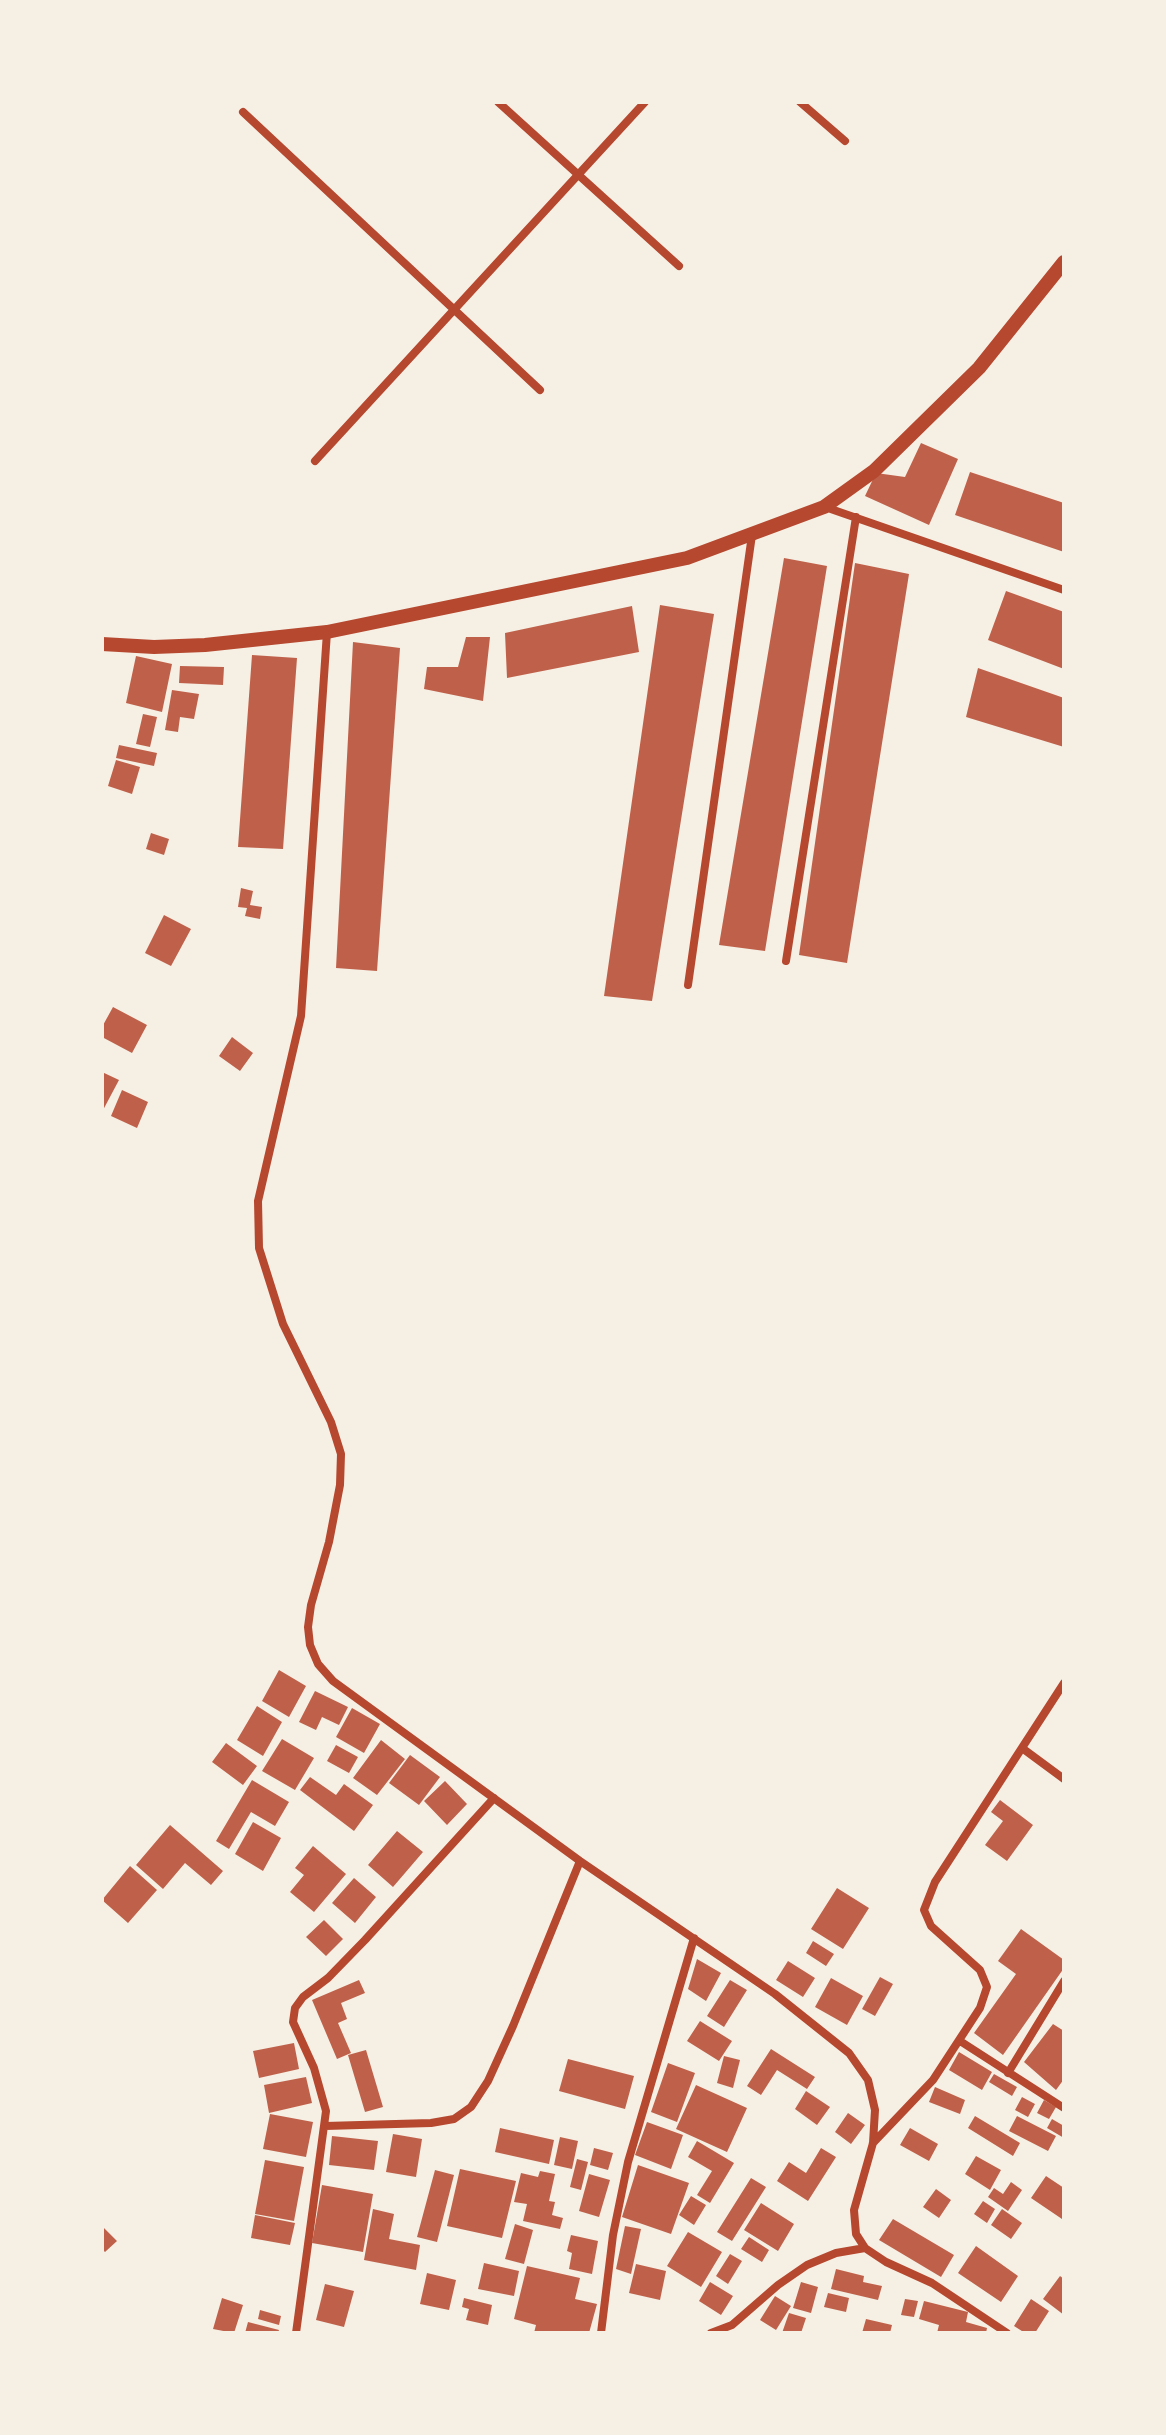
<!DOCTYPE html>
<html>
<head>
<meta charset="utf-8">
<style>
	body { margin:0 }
	#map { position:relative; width:1166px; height:2435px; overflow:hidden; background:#f6efe4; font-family:Inter,sans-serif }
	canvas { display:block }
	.frame { position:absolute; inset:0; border:104px solid #f6efe4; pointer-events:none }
</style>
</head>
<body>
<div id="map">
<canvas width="1166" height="2435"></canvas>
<div class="frame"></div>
</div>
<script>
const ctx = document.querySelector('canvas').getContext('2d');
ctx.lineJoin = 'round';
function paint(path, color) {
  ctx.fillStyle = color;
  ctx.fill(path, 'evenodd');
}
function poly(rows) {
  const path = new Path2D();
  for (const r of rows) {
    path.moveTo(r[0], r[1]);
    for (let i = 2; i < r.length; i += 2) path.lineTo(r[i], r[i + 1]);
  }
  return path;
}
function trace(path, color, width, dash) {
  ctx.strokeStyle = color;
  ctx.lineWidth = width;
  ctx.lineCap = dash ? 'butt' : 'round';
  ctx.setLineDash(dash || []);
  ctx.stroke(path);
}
const building = poly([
	[921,443,958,459,929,525,865,496,876,473,905,477],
	[970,472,1064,503,1064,552,955,515],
	[784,558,827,566,765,951,719,945],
	[855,563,909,574,847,963,799,955],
	[1006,591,1064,612,1064,669,988,640],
	[660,605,714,614,652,1001,604,996],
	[632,606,639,652,507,678,505,633],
	[466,637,490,637,483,701,424,689,427,667,458,667],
	[353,642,400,648,377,971,336,968],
	[252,655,297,658,283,849,238,847],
	[136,656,172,664,162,712,126,703],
	[180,666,224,667,223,685,179,683],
	[978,668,1064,698,1064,747,966,717],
	[172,690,199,694,194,719,180,717,178,732,165,730],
	[143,714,157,717,150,747,136,744],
	[119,745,157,753,154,766,116,758],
	[116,760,140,767,132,794,108,786],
	[151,833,169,839,164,855,146,849],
	[241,888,253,891,250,905,262,907,260,919,245,916,247,908,238,907],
	[164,915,191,929,171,966,145,953],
	[113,1007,147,1025,132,1053,102,1037,102,1027],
	[232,1037,253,1053,240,1071,219,1056],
	[102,1072,119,1080,102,1112],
	[122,1090,148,1102,137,1128,111,1116],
	[279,1670,306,1686,289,1717,262,1701],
	[315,1691,348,1707,339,1725,322,1717,316,1730,299,1722],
	[257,1706,282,1722,263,1756,237,1740],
	[352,1708,380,1724,364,1753,336,1737],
	[282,1739,314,1758,295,1790,262,1771],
	[381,1740,405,1759,377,1795,353,1778],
	[226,1743,257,1766,243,1785,212,1762],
	[336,1745,358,1757,349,1773,327,1761],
	[410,1755,440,1777,419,1805,389,1783],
	[310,1777,336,1795,344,1784,373,1805,354,1831,300,1790],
	[252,1780,289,1802,275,1826,251,1812,229,1849,216,1841],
	[445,1781,467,1804,447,1825,424,1801],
	[1000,1800,1033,1825,1007,1861,985,1845,1003,1821,991,1812],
	[253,1822,281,1838,263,1871,235,1854],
	[170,1825,223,1871,211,1885,185,1863,163,1889,136,1865],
	[397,1831,423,1852,393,1887,368,1865],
	[313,1846,346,1874,314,1912,290,1892,304,1875,295,1868],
	[130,1866,157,1890,128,1923,102,1900],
	[354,1878,376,1897,355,1923,332,1903],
	[837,1888,869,1908,843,1949,811,1929],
	[324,1920,343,1939,326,1956,306,1937],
	[1021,1929,1064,1960,1064,1968,1003,2055,974,2033,1016,1974,998,1961],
	[813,1941,834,1954,826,1966,806,1953],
	[697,1959,721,1973,706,2001,688,1989],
	[788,1961,815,1978,803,1997,776,1980],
	[880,1977,893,1984,875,2016,862,2009],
	[831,1978,863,1996,847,2025,815,2007],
	[359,1980,365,1993,341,2003,347,2019,338,2023,351,2053,337,2059,312,2000],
	[730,1980,747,1990,724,2027,707,2016],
	[700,2021,732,2041,719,2061,687,2041],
	[1053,2024,1064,2031,1064,2079,1056,2090,1024,2062],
	[294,2043,299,2069,259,2078,253,2051],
	[771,2049,815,2077,807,2089,777,2070,761,2095,747,2086],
	[366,2050,383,2107,365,2112,348,2055],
	[959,2052,992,2072,982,2090,949,2070],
	[724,2056,740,2060,733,2088,717,2083],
	[568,2059,634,2076,625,2109,559,2091],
	[668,2063,695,2073,677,2122,651,2112],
	[994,2074,1017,2087,1012,2096,989,2082],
	[306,2077,312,2103,269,2113,264,2085],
	[696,2085,747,2108,727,2152,676,2129],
	[935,2087,965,2100,960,2114,929,2102],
	[806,2091,830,2107,817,2125,795,2109],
	[1022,2097,1035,2104,1028,2117,1015,2110],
	[1044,2100,1056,2107,1049,2119,1037,2113],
	[848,2113,865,2125,851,2144,835,2132],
	[270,2114,313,2122,306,2157,263,2149],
	[975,2116,1020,2143,1013,2156,968,2128],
	[1017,2116,1056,2136,1048,2151,1009,2131],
	[1052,2119,1064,2126,1064,2138,1047,2128],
	[647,2122,683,2135,671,2169,635,2155],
	[500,2128,554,2140,549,2164,495,2152],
	[910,2128,938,2144,929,2161,900,2145],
	[393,2134,422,2139,416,2177,386,2172],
	[332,2136,378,2141,374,2170,329,2165],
	[560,2137,578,2141,572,2169,554,2165],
	[697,2141,734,2163,710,2203,697,2195,712,2171,688,2157],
	[594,2148,613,2153,608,2170,590,2165],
	[821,2148,836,2157,808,2201,777,2181,789,2162,806,2173],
	[976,2156,1001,2170,990,2190,965,2174],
	[577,2159,588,2162,581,2190,570,2187],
	[265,2160,304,2167,294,2221,255,2214],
	[638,2165,689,2183,671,2234,622,2217],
	[460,2169,516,2181,502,2238,447,2226],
	[435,2170,454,2175,437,2242,417,2237],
	[540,2171,555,2174,549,2201,555,2202,552,2215,563,2218,560,2229,523,2221,527,2204,514,2202,521,2173,538,2177],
	[589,2174,610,2180,599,2217,579,2211],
	[1046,2176,1064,2188,1062,2219,1031,2198],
	[751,2178,766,2187,732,2241,717,2232],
	[1011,2182,1022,2190,1008,2211,988,2197,994,2188,1003,2194],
	[322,2185,373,2194,363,2252,312,2243],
	[936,2189,951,2200,939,2218,923,2207],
	[691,2196,706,2205,694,2225,679,2215],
	[983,2201,995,2209,987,2223,974,2214],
	[761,2203,794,2224,778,2251,744,2230],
	[373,2209,394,2214,389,2239,420,2245,416,2270,364,2260],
	[1002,2209,1022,2223,1011,2239,991,2225],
	[255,2215,295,2223,290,2245,251,2238],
	[893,2219,954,2255,941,2277,879,2240],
	[515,2224,533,2230,524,2264,505,2259],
	[102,2226,117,2241,105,2252,102,2249],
	[625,2226,641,2229,631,2274,616,2269],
	[688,2232,722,2252,701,2287,667,2266],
	[571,2235,598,2241,592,2274,569,2269,572,2253,567,2251],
	[749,2237,769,2250,762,2262,741,2249],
	[976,2246,1018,2276,1001,2302,958,2273],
	[730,2254,742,2261,728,2284,716,2276],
	[484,2263,519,2271,514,2296,478,2289],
	[636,2264,666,2271,660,2300,629,2293],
	[527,2266,580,2278,575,2299,597,2304,589,2333,534,2333,536,2325,514,2319],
	[836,2269,864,2276,863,2282,882,2286,878,2300,831,2289],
	[427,2273,456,2280,449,2310,420,2304],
	[1060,2276,1064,2279,1064,2315,1043,2299],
	[710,2282,733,2296,721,2315,699,2301],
	[801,2282,818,2287,811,2313,793,2308],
	[325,2284,354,2291,344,2327,316,2320],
	[828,2293,849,2298,846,2312,824,2307],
	[775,2296,791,2306,776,2330,760,2320],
	[222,2298,243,2305,234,2333,213,2329],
	[464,2298,492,2305,488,2325,466,2320,469,2309,462,2307],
	[905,2299,918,2301,914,2317,901,2315],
	[1031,2299,1049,2311,1035,2333,1025,2333,1014,2326],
	[924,2301,968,2312,966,2322,987,2328,986,2333,937,2333,939,2325,919,2319],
	[260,2310,281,2316,279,2325,258,2319],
	[789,2313,806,2318,801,2333,782,2333],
	[866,2319,892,2325,890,2333,862,2333],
	[248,2322,279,2330,278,2333,245,2333]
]);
const minor = poly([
	[498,102,679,266],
	[800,102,845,141],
	[243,112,540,390],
	[315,461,645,102],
	[825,507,1064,590],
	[327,632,301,1016,258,1201,259,1248,283,1324,331,1422,341,1454,340,1485,329,1542,311,1605,308,1627,310,1645,318,1664,333,1681,580,1861,775,1994,849,2053,868,2080,875,2110,873,2143,854,2210,856,2234,865,2248,886,2262,932,2283,1007,2333],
	[786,961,856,517],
	[688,985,752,535],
	[1022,1748,1064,1779],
	[960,2041,1064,2108],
	[1008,2073,1064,1981],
	[325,2126,431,2123,454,2119,471,2107,488,2081,513,2026,580,1861],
	[873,2143,933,2080,980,2008,987,1987,980,1970,931,1926,924,1910,935,1882,1064,1683],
	[296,2333,326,2111,314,2068,293,2022,295,2008,303,1997,328,1978,365,1940,494,1798],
	[601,2333,613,2235,628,2162,694,1938],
	[711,2333,732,2325,778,2285,807,2265,836,2253,865,2248]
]);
const tertiary = poly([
	[102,644,154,647,205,645,327,632,687,558,824,507,874,471,979,368,1064,262]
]);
paint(building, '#bf614a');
trace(minor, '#b5482f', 8);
trace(tertiary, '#b5482f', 14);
</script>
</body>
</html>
